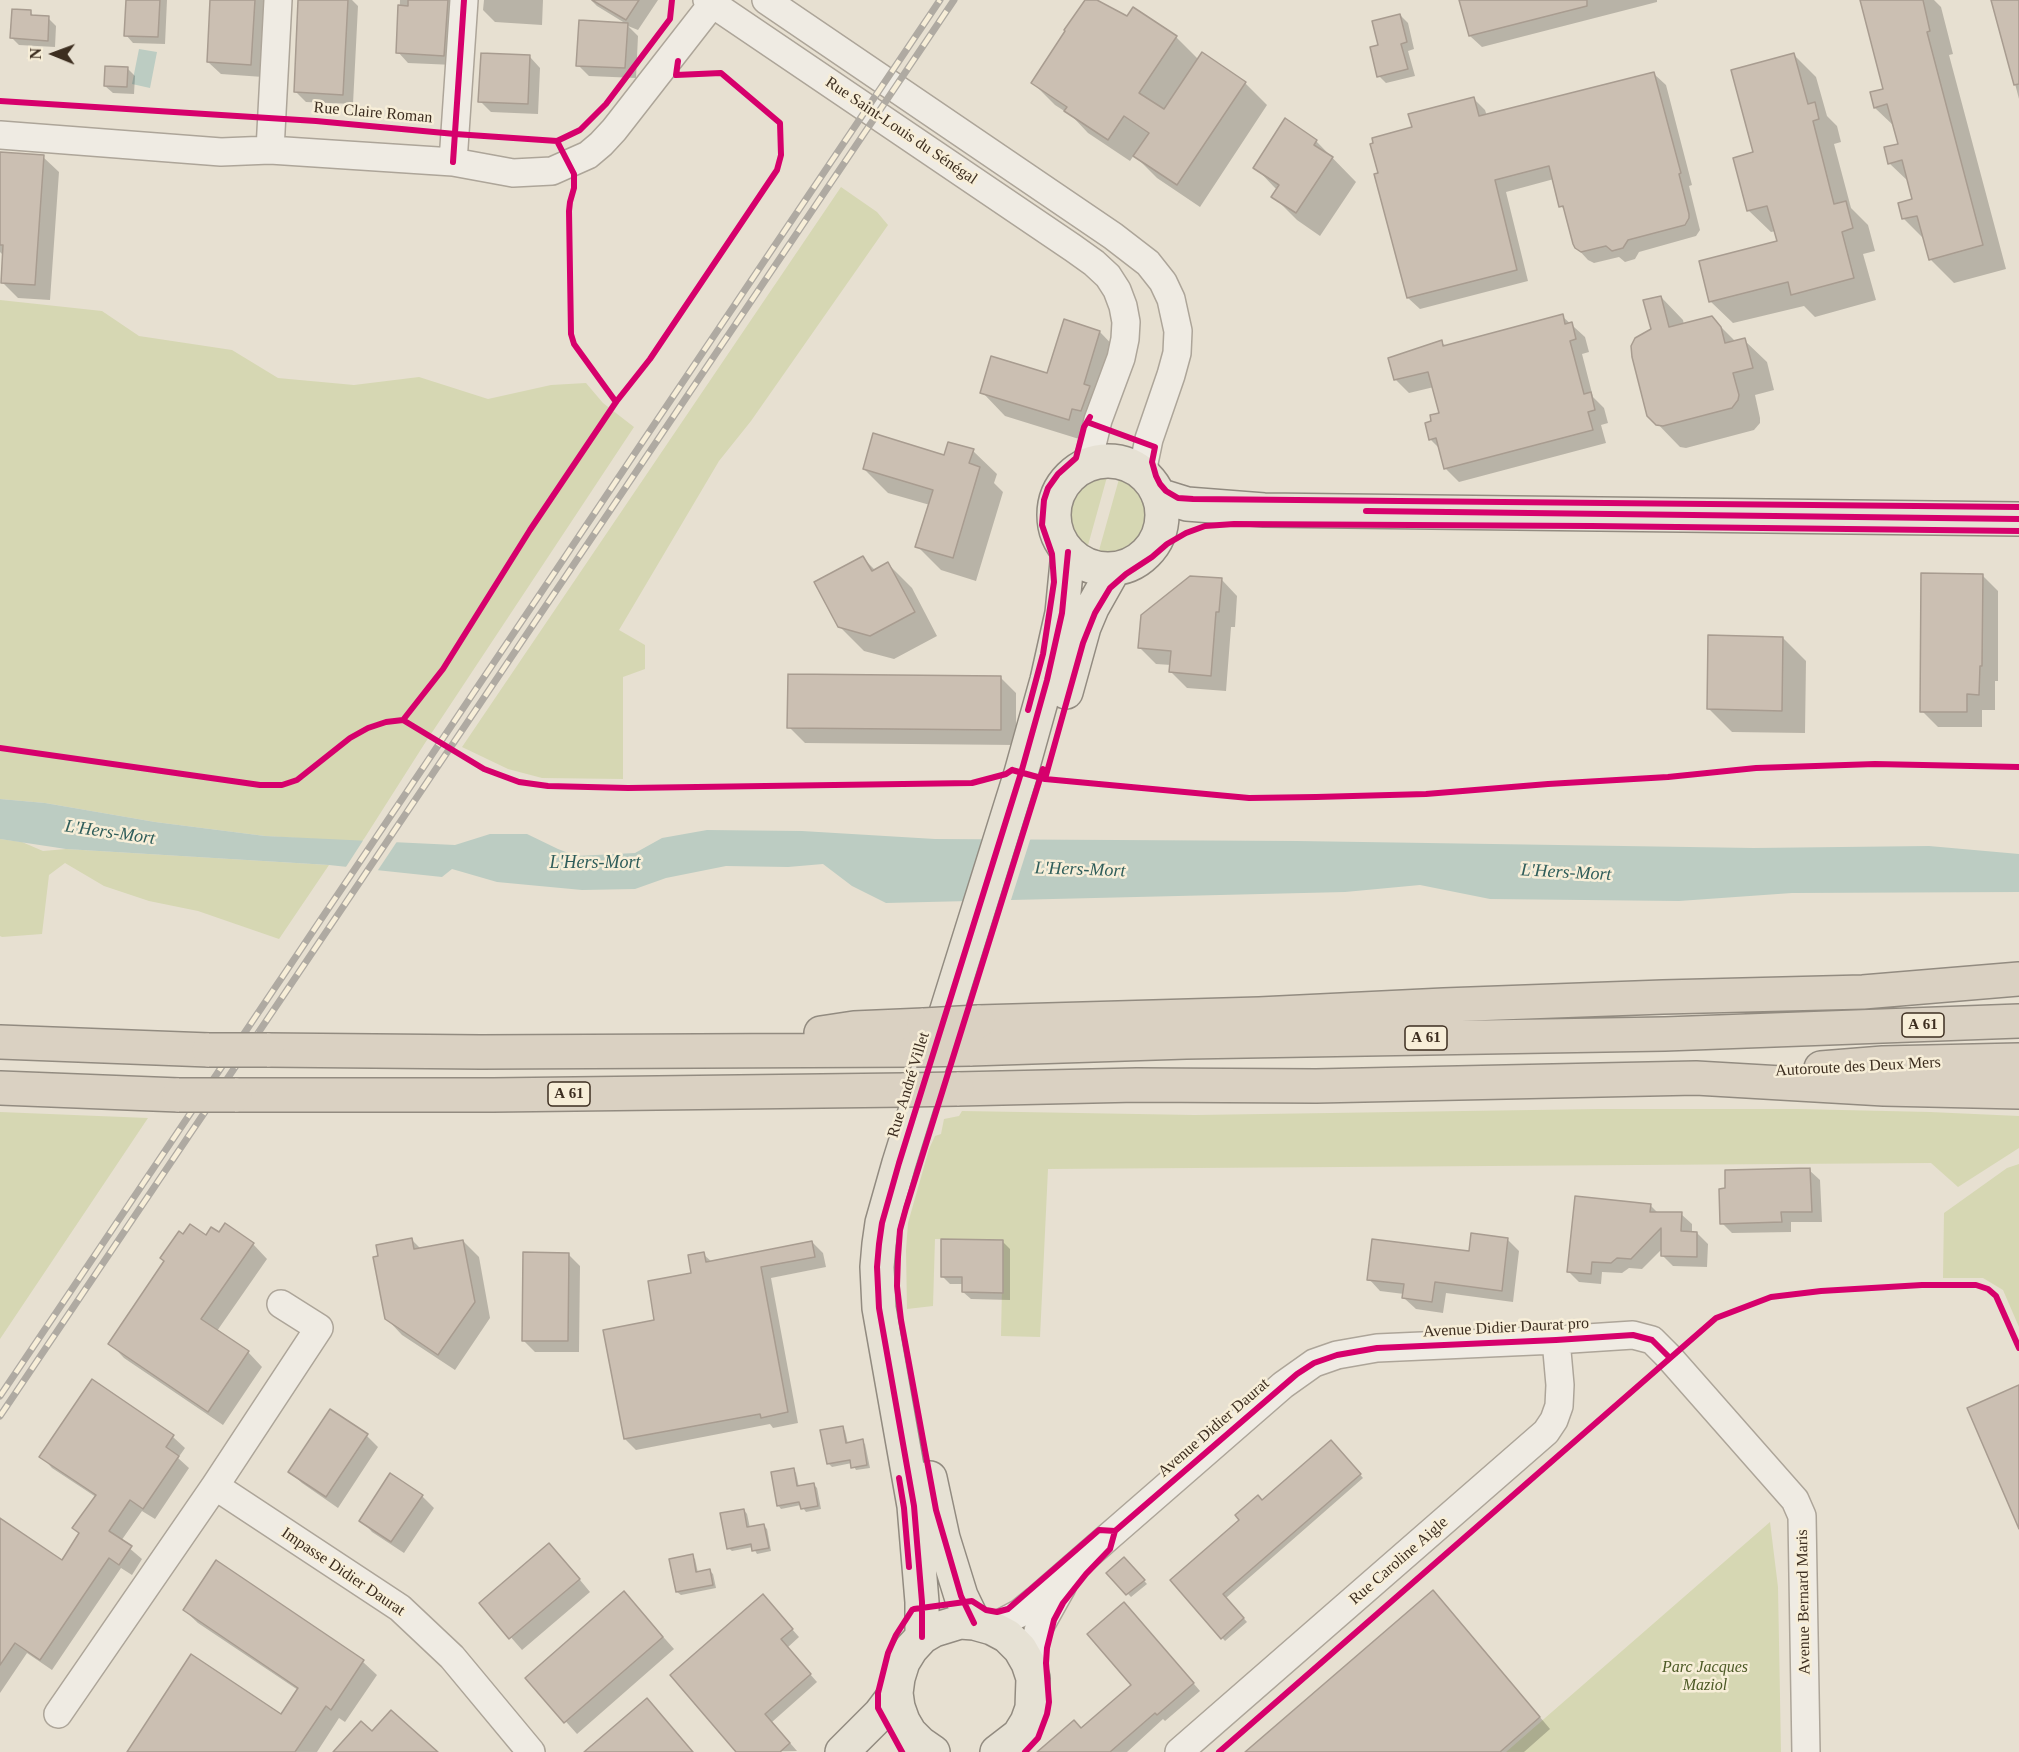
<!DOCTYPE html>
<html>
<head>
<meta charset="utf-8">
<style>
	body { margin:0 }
	#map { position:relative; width:2019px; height:1752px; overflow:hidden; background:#e7e0d1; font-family:"Times New Roman",serif }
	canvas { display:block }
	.north { position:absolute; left:24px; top:24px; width:60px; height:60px; -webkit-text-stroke:4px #f7eed8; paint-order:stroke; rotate:271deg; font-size:16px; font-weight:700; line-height:24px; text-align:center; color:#3d2e20 }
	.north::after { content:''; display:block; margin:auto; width:21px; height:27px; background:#3d2e20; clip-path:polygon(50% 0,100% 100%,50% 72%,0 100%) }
</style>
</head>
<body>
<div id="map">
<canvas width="2019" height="1752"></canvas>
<div class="north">N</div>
</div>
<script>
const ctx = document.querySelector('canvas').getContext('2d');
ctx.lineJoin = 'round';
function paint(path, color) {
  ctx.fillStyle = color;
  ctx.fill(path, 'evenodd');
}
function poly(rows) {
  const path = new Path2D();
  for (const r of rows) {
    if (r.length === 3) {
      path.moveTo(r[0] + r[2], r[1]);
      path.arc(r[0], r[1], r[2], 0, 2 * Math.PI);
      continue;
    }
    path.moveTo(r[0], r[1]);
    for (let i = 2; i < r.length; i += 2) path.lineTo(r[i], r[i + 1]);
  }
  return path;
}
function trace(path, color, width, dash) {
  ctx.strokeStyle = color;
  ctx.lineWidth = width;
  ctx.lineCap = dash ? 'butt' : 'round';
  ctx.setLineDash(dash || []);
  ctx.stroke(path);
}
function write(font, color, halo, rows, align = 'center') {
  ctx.font = font + ' "Times New Roman",serif';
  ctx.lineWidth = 5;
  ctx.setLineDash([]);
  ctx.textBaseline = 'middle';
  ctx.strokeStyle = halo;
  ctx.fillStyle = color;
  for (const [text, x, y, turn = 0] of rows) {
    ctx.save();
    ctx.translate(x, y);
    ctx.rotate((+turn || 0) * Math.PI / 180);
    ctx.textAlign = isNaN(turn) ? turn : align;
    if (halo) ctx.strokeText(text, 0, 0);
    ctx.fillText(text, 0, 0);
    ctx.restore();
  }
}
const green = poly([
	[841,187,877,212,888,225,751,421,719,461,619,630,645,645,645,669,623,677,623,779,542,778,508,769,462,747],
	[0,300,102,311,139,336,232,350,278,378,354,385,419,377,488,399,551,385,586,383,603,403,634,427,425,743,362,842,265,836,155,822,45,803,0,799],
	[1107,477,1087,549,1073,535,1069,526,1069,508,1071,500,1082,486,1090,481],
	[1119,479,1132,487,1143,501,1145,510,1144,528,1140,536,1127,549,1119,553,1101,554,1098,554],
	[0,839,22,842,43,851,66,849,329,865,279,939,198,911,149,901,104,886,65,863,49,875,42,934,2,937,0,936],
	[1599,1109,1798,1109,1930,1112,2019,1116,2019,1148,1958,1187,1931,1163,1048,1169,1040,1337,1001,1336,1003,1240,935,1239,933,1306,907,1309,906,1250,908,1223,929,1149,935,1136,941,1134,944,1119,959,1116,962,1111,1195,1115],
	[0,1112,148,1118,0,1339],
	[2019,1164,2019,1327,2003,1290,1983,1278,1943,1278,1944,1213,2007,1168],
	[1770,1522,1778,1587,1781,1752,1506,1752]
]);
const water = poly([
	[139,49,157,52,150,88,132,84],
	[0,799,45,803,155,822,265,836,455,845,490,834,527,834,558,849,576,856,635,853,662,838,707,830,802,831,935,839,1297,841,1754,848,1929,846,2019,854,2019,892,1792,893,1679,901,1490,899,1420,885,1345,892,886,903,852,886,823,864,788,867,726,866,666,878,635,889,582,890,497,882,452,869,442,877,329,865,66,849,0,839]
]);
const pier = poly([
	[989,837,1031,837,1010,903,968,903],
	[364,839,398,840,376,873,344,870]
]);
const shadow = poly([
	[127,0,167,0,165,44,133,43,126,35],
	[212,0,268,0,263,77,221,74,208,62],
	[300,0,352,0,358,6,353,104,306,102,296,92],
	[400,0,458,0,454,65,408,63,398,52],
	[484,0,543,0,542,25,495,22,483,10],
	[591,0,658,0,638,30,628,26,638,36,636,78,589,76,578,65,580,22,628,25,597,6],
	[1087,0,1094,0,1127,18,1176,37,1199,60,1245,83,1267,105,1200,207,1157,178,1134,155,1130,161,1088,133,1072,116,1055,105,1033,83],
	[1461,0,1657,0,1657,2,1482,47,1470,36],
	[1862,0,1934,0,1941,7,1953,54,1949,55,2006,269,1954,283,1930,259,1925,240,1904,219,1914,201,1910,183,1889,163,1900,145,1895,127,1875,108,1872,93,1885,90],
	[1993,0,2019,0,2019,99],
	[30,12,35,17,48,18,56,26,55,47,19,45,12,38],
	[1400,15,1408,23,1414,49,1408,51,1415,76,1386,83,1379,76,1380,46],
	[1794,55,1816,77,1827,116,1837,126,1841,142,1834,144,1851,208,1868,225,1875,251,1863,254,1876,300,1815,317,1804,306,1733,323,1710,301,1779,242,1776,231,1771,232,1748,210,1755,153],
	[530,57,540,68,538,114,491,112,480,101],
	[127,68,135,76,134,94,113,93,105,86],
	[1654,74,1666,85,1692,185,1689,186,1700,230,1696,236,1639,252,1635,259,1625,262,1619,257,1594,263,1588,260,1576,247,1566,211,1561,206,1554,179,1506,192,1528,281,1420,309,1408,298,1380,174,1414,129,1473,98,1485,110,1487,116],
	[1316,141,1356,182,1320,236,1297,220,1273,196,1277,190,1255,167],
	[0,154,43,157,59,172,50,300,18,298,2,282,4,256,0,252],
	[1661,297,1683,320,1684,325,1712,318,1736,342,1744,340,1767,362,1774,390,1755,395,1760,418,1760,423,1754,430,1686,448,1680,447,1649,415,1653,330],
	[1562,316,1585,337,1589,352,1582,354,1593,397,1604,408,1608,423,1601,425,1606,443,1459,482,1445,468,1441,450,1430,439,1433,422,1441,414,1434,387,1409,393,1395,379,1441,342,1446,346],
	[1100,332,1123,356,1092,443,1005,416,982,392,1048,375],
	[973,451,997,474,994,483,1003,492,976,581,941,570,917,546,930,505,888,493,864,469],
	[863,558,876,571,888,564,912,588,937,636,894,659,864,651,839,626],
	[1982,575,1998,591,1998,681,1995,681,1995,710,1982,710,1982,727,1938,727,1922,711],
	[1222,580,1237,596,1235,627,1231,627,1226,691,1187,688,1171,672,1171,665,1156,664,1140,648],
	[1783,638,1806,661,1805,733,1732,732,1709,709],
	[1001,678,1016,693,1016,745,805,743,789,727],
	[1809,1170,1820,1180,1822,1222,1791,1222,1791,1232,1732,1233,1722,1223],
	[1650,1205,1658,1213,1681,1214,1692,1224,1692,1233,1697,1233,1708,1244,1707,1267,1673,1266,1663,1256,1663,1248,1642,1269,1629,1268,1622,1273,1602,1272,1601,1284,1579,1282,1569,1272],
	[183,1236,206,1237,253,1244,267,1259,217,1331,248,1352,262,1367,223,1425,124,1358,110,1343],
	[411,1239,421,1249,463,1241,479,1257,490,1318,455,1370,402,1335,386,1318],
	[1507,1239,1519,1251,1513,1302,1446,1293,1443,1313,1416,1309,1404,1298,1404,1294,1380,1291,1369,1279,1470,1253],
	[1002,1241,1010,1249,1010,1300,971,1299,963,1292,963,1284,950,1284,942,1276],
	[812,1242,823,1253,826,1267,771,1278,798,1423,773,1428,770,1424,636,1450,625,1439,656,1321,692,1275,703,1254,712,1262],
	[568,1254,580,1266,579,1352,535,1352,523,1340],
	[92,1381,173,1437,185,1448,178,1458,189,1468,155,1519,142,1511,121,1541,142,1559,132,1575,121,1568,52,1670,27,1653,0,1693,0,1527,62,1562,80,1534,96,1497,52,1468,41,1456],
	[842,1427,845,1431,848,1444,862,1441,865,1444,870,1468,856,1470,852,1463,832,1467,828,1463],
	[367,1436,378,1447,338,1508,302,1483,290,1472],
	[1331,1442,1363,1478,1226,1598,1247,1622,1225,1641,1172,1581],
	[793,1469,796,1473,799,1487,813,1484,817,1488,821,1509,806,1512,801,1505,781,1509,778,1505],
	[422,1496,434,1508,404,1553,372,1532,361,1520],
	[744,1510,747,1514,750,1528,764,1526,767,1529,771,1551,757,1554,753,1547,732,1551,728,1548],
	[692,1556,695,1559,698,1573,710,1571,713,1574,716,1588,681,1595,677,1592],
	[561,1557,590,1592,522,1650,481,1603],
	[1124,1559,1147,1584,1131,1597,1108,1573],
	[217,1562,363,1662,377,1675,345,1722,339,1718,317,1752,128,1752,281,1716,298,1690,198,1623,184,1610],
	[1444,1603,1550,1729,1524,1752,1248,1752],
	[770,1604,799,1637,787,1648,817,1682,772,1722,797,1751,738,1752],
	[635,1605,674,1649,577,1734,527,1678],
	[1132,1611,1200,1691,1165,1721,1163,1719,1127,1752,1039,1752,1081,1730,1133,1685]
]);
const building = poly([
	[126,0,160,0,158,37,124,36,126,0],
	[210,0,255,0,251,65,207,62,210,0],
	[298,0,348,0,343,95,294,92,298,0],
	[408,0,448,0,444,56,396,53,398,5,408,6,408,0],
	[592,0,639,0,626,20,592,0],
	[1085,0,1097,0,1127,16,1133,7,1177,36,1139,93,1164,109,1202,52,1246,82,1177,185,1133,156,1149,133,1124,116,1108,140,1064,111,1067,107,1031,83,1065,31,1064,30,1085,0],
	[1459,0,1587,0,1587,6,1469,36,1459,0],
	[1860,0,1923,0,1930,31,1927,32,1983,245,1929,260,1917,216,1902,219,1898,203,1912,199,1902,160,1888,164,1884,147,1898,144,1887,104,1874,108,1870,92,1883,89,1860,0],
	[1991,0,2019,0,2019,84,2014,85,1991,0],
	[12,9,31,10,31,15,49,16,48,41,10,38,12,9],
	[1400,14,1407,42,1401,44,1408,69,1377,77,1370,47,1378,45,1372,21,1400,14],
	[579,20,628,23,625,68,576,66,579,20],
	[481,53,530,55,528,104,478,102,481,53],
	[1794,53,1808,104,1815,102,1819,119,1813,121,1834,204,1846,201,1853,228,1842,232,1854,278,1791,295,1788,282,1709,302,1699,261,1777,241,1767,206,1747,211,1733,158,1753,152,1731,70,1794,53],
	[105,66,128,67,127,87,104,86,105,66],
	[1654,72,1681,173,1679,174,1689,214,1689,218,1685,225,1628,240,1623,248,1612,251,1606,246,1581,252,1575,248,1573,244,1563,206,1559,207,1549,166,1495,180,1517,270,1407,298,1374,174,1378,173,1370,144,1373,143,1372,138,1412,127,1408,114,1474,97,1479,116,1654,72],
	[1285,118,1317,140,1314,145,1333,157,1296,213,1271,197,1279,185,1253,168,1285,118],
	[0,152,44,155,35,285,1,283,3,245,0,245,0,152],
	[1661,296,1669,327,1712,316,1721,327,1725,343,1745,338,1753,368,1733,373,1739,395,1738,400,1732,408,1663,426,1656,425,1647,416,1632,357,1631,346,1635,338,1651,329,1643,300,1661,296],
	[1563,314,1565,324,1572,322,1576,339,1570,341,1584,394,1591,392,1595,410,1588,412,1593,430,1444,469,1436,438,1429,440,1425,423,1431,421,1430,415,1439,413,1428,372,1394,380,1388,358,1442,340,1443,346,1563,314],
	[1064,319,1100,331,1084,384,1090,386,1081,411,1072,409,1069,420,980,393,991,356,1047,373,1064,319],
	[873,433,944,455,948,442,974,449,969,463,980,467,953,558,915,547,933,490,863,469,873,433],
	[863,556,872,571,888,562,915,612,870,636,838,627,814,582,863,556],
	[1921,573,1983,574,1982,666,1980,666,1979,695,1967,694,1967,712,1920,712,1921,573],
	[1190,576,1222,578,1219,612,1216,612,1211,676,1169,672,1171,651,1138,648,1141,615,1190,576],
	[1708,635,1783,637,1782,711,1707,709,1708,635],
	[788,674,1001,676,1001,730,787,728,788,674],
	[1810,1168,1812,1212,1781,1212,1782,1222,1720,1224,1719,1189,1725,1188,1725,1170,1810,1168],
	[1575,1196,1651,1204,1650,1212,1682,1212,1681,1231,1697,1232,1697,1257,1661,1256,1661,1228,1631,1259,1617,1258,1611,1263,1592,1262,1591,1274,1567,1272,1575,1196],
	[225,1223,254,1243,201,1319,249,1351,208,1412,108,1344,164,1261,160,1258,179,1231,183,1234,190,1224,206,1235,211,1227,219,1232,225,1223],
	[1471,1233,1508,1238,1502,1291,1435,1282,1432,1302,1402,1298,1404,1284,1367,1280,1372,1239,1469,1251,1471,1233],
	[412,1238,414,1249,463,1240,475,1302,438,1355,385,1319,373,1257,378,1256,376,1245,412,1238],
	[941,1239,1003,1240,1003,1293,962,1292,962,1277,941,1277,941,1239],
	[812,1241,815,1257,761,1267,788,1412,761,1418,760,1414,624,1439,603,1330,654,1320,648,1281,691,1273,688,1255,704,1252,706,1262,812,1241],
	[523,1252,569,1253,568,1341,522,1341,523,1252],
	[92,1379,174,1435,166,1447,179,1456,143,1509,130,1500,109,1531,132,1546,119,1565,109,1558,40,1660,15,1643,0,1665,0,1518,62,1560,79,1533,72,1528,96,1495,39,1457,92,1379],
	[2019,1385,2019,1529,1967,1408,2019,1385],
	[330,1409,368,1434,326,1497,288,1472,330,1409],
	[843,1426,846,1443,863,1439,867,1465,851,1468,850,1460,827,1464,820,1430,843,1426],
	[1331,1440,1361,1474,1223,1594,1244,1618,1221,1639,1170,1580,1239,1520,1235,1515,1258,1495,1262,1500,1331,1440],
	[794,1468,797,1486,814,1483,818,1506,801,1509,799,1502,777,1506,771,1472,794,1468],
	[390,1473,423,1495,391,1542,359,1521,390,1473],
	[744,1509,747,1527,764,1524,769,1548,752,1551,751,1544,727,1549,720,1513,744,1509],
	[549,1543,580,1579,509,1639,479,1603,549,1543],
	[693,1554,696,1572,710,1569,713,1585,676,1592,669,1559,693,1554],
	[1124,1557,1145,1580,1126,1595,1106,1573,1124,1557],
	[216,1560,364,1660,331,1710,326,1706,295,1752,127,1752,191,1654,281,1714,298,1688,183,1610,216,1560],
	[1433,1590,1540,1717,1500,1752,1245,1752,1433,1590],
	[624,1591,663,1637,564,1723,525,1678,624,1591],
	[763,1594,793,1629,781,1639,811,1674,765,1714,790,1743,780,1752,736,1752,670,1675,763,1594],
	[1124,1602,1194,1683,1157,1715,1155,1713,1110,1752,1037,1752,1074,1720,1081,1728,1131,1685,1087,1634,1124,1602],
	[647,1698,693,1752,584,1752,647,1698],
	[391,1710,438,1752,333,1752,361,1721,372,1731,391,1710]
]);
const minor = poly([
	[707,0,1073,248,1094,263,1108,276,1117,290,1123,306,1126,322,1125,339,1121,358,1098,420,1090,453,1084,466],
	[766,0,1113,236,1148,263,1163,282,1171,299,1178,331,1177,353,1171,375,1149,439,1144,463,1145,476],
	[0,135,221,152,270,150,453,162,513,173,552,171,588,155,601,144,614,130,713,3],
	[270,150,278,0],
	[453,162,464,0],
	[281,1304,319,1328,215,1486,400,1608,452,1657,531,1752],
	[992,1628,1020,1613,1036,1600,1283,1385,1314,1363,1337,1355,1377,1348,1556,1340,1633,1335,1652,1340,1669,1357,1795,1500,1802,1516,1806,1752],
	[1028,1663,1039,1628,1062,1587],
	[58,1714,215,1486],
	[1179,1752,1546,1432,1554,1420,1559,1406,1560,1385,1556,1340]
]);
const major = poly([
	[1108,515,54],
	[1158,495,1187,504,1264,510,2019,519],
	[1066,692,1084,627,1092,608,1114,569],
	[930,1478,943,1538,961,1596,974,1623],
	[922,1637,922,1602,914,1506,879,1308,877,1267,879,1244,882,1223,899,1163,1021,773,1047,680,1062,613,1068,552],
	[842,1752,880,1714,896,1693],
	[933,1752,920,1743,910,1733,903,1721,898,1707,896,1693,898,1678,903,1662,911,1649,922,1637,934,1630,960,1622,974,1623,992,1628,1007,1636,1020,1649,1028,1663,1033,1678,1032,1708,1027,1722,1019,1735,997,1752]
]);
const highway = poly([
	[978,1022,1259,1014,1444,1005,1663,997,1863,992,2019,979],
	[821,1033,854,1028,924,1025],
	[0,1042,209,1050],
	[970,1049,1186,1042,1665,1034,2019,1021],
	[267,1050,481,1052,916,1050],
	[1821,1068,1883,1063,2019,1060],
	[0,1088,179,1095],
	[957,1089,1137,1085,1316,1086,1696,1078,1884,1089,2019,1092],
	[235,1095,493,1095,904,1090]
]);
const rail = poly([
	[0,1396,940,0],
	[0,1416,954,0]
]);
const highwayBridge = poly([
	[924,1025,978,1022],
	[209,1050,267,1050],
	[916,1050,970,1049],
	[904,1090,957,1089],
	[179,1095,235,1095]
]);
const cycleway = poly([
	[0,101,316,121,455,134,557,141,580,130,606,104,670,19,672,0],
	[557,141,574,174,574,188,570,202,569,211,571,334,574,344,616,402],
	[453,162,464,0],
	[1087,422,1155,447,1152,462,1156,476,1160,484,1166,491,1178,498,1193,499,2019,507],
	[1366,511,2019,519],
	[1028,710,1043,654,1054,582,1052,554,1042,525,1044,500,1048,488,1058,474,1076,458,1084,427,1090,417],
	[403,720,443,669,530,530,616,402,650,359,777,170,781,155,780,123,721,73,676,75,678,61],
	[0,748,260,785,282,785,297,780,350,738,368,728,386,722,403,720,484,769,519,782,548,786,628,788,972,783,1006,774,1012,770],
	[1012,770,1045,779,1083,643,1095,613,1110,588,1126,574,1152,557,1167,544,1186,533,1205,526,1234,524,1591,526,2019,531],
	[1045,779,1249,798,1316,797,1426,794,1548,784,1668,777,1756,768,1875,764,2019,767],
	[899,1478,904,1508,909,1567],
	[914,1609,972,1601,986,1610,997,1612,1008,1609,1099,1530,1115,1531],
	[974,1623,961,1596,936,1510,901,1320,897,1286,898,1257,900,1230,906,1208,1043,769],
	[922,1637,922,1602,914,1506,879,1308,877,1267,879,1244,882,1223,899,1163,1021,773,1047,680,1062,613,1068,552],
	[902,1752,878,1708,878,1693,888,1653,896,1635,912,1610],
	[1025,1752,1038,1738,1047,1714,1049,1702,1046,1663,1047,1648,1054,1620,1063,1603,1086,1574,1110,1549,1115,1531,1297,1374,1314,1363,1337,1355,1377,1348,1556,1340,1633,1335,1652,1340,1669,1357],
	[1219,1752,1716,1318,1771,1297,1821,1291,1922,1285,1976,1285,1988,1289,1996,1296,2019,1348]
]);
const shields = [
	[1923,1025,42],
	[1426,1038,42],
	[569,1094,42]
];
const shieldNames = [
	["A 61",1923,1025],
	["A 61",1426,1038],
	["A 61",569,1094]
];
const streetNames = [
	["Rue Claire Roman",373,113,5],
	["Rue Saint-Louis du Sénégal",901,131,34],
	["Autoroute des Deux Mers",1858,1067,-3],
	["Rue André Villet",909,1085,-73],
	["Avenue Didier Daurat pro",1506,1328,-3],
	["Avenue Didier Daurat",1214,1428,-41],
	["Rue Caroline Aigle",1399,1561,-41],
	["Impasse Didier Daurat",343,1572,34],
	["Avenue Bernard Maris",1804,1602,-91]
];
const parkNames = [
	["Parc Jacques",1705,1668],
	["Maziol",1705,1686]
];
const waterNames = [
	["L'Hers-Mort",110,833,8],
	["L'Hers-Mort",595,863],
	["L'Hers-Mort",1080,870,2],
	["L'Hers-Mort",1566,873,3]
];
paint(green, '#d6d7b3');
paint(water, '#bcccc2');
paint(pier, '#e7e0d1');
paint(shadow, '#0003');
paint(building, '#cbbfb2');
trace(building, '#a89c90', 1.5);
trace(minor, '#ada599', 30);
trace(major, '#928b80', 36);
trace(highway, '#928b80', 36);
trace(minor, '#efebe3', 27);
trace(major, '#e6e1d4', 33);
trace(highway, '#dad1c2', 33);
trace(rail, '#afaaa2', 7);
trace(rail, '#f7eed8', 4.5, [14]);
trace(highwayBridge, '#928b80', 36, []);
trace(highwayBridge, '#dad1c2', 33);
trace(cycleway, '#d6006c', 6);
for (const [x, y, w] of shields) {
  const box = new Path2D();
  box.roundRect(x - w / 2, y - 12, w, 24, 4.5);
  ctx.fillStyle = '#f7eed8';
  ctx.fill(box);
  trace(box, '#3d2e20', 1.5);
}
write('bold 15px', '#3d2e20', null, shieldNames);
write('16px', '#3d2e20', '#f7eed8', streetNames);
write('italic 16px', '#4d5a26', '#f7eed8', parkNames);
write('italic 18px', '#2f5d5a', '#f7eed8', waterNames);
</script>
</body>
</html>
